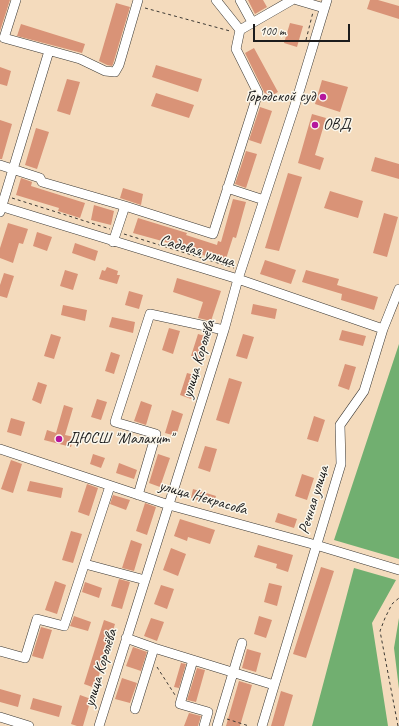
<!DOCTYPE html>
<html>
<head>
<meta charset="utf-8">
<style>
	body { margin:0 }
	#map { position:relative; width:399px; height:726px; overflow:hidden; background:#f4dbbd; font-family:Caveat,sans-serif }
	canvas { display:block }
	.scale { position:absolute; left:253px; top:24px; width:97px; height:18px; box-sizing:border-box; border:2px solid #1c1c1c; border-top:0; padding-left:5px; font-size:12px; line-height:14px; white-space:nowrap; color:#1c1c1c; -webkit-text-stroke:3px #fbf7ec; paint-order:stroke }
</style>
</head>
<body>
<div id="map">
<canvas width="399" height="726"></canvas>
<div class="scale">100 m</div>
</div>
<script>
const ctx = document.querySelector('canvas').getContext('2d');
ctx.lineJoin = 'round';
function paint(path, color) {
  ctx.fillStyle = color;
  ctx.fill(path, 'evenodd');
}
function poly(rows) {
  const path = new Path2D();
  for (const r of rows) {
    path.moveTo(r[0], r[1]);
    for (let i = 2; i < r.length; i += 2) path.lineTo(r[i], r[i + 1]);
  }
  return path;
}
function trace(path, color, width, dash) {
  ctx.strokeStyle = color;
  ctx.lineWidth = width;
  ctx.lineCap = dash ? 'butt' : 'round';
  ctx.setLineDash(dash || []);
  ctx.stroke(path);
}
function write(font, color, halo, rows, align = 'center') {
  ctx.font = font + ' Caveat,sans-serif';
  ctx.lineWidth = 3;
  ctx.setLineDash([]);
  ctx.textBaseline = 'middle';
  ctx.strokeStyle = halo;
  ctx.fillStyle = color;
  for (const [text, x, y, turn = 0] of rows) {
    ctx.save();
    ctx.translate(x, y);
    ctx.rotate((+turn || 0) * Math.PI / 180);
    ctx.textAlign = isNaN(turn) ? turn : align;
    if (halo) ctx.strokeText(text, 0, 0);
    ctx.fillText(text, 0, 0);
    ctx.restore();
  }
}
const forest = poly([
	[399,344,399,559,334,540],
	[354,568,396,580,372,623,388,726,312,726],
	[399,618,399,689,394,648]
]);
const building = poly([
	[0,0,10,0,0,31],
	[248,0,263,0,267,7,255,14],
	[370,0,378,0,399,6,399,19,367,9],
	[116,3,130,7,113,64,112,66,107,65,99,61],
	[290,23,303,26,297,47,284,43],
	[21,24,85,44,82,53,17,36],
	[254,48,278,92,267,98,245,53],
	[156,65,202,79,198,92,152,77],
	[0,67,11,71,7,86,0,84],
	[67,79,80,82,70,115,57,111],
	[322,80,348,87,340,112,315,104],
	[156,93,194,105,189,118,151,106],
	[260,107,272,111,261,144,249,140],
	[312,114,326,118,315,155,324,158,320,170,298,163],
	[0,120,12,124,2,159,0,159],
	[36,128,49,132,37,169,25,165],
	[246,151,257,154,246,188,235,184],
	[375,157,399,164,399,179,371,171],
	[288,173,302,177,279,251,265,248],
	[21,178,32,182,31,186,85,203,80,218,58,211,59,208,16,195],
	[123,188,143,194,141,205,120,198],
	[330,191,363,201,358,218,324,208],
	[233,199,246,202,236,238,233,237,225,262,190,251,191,249,133,233,138,218,187,233,186,235,217,245,218,241,221,242],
	[94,205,114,211,111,225,91,220],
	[384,213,398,217,387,257,373,253],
	[8,223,28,229,23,244,19,243,13,263,0,258,0,248],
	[37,232,52,237,47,251,33,246],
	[75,243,98,251,95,261,72,253],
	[265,260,296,270,291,284,260,274],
	[107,267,118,271,117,275,120,275,117,284,99,279,102,270,105,271],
	[65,270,78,274,73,290,60,286],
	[306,270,339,279,337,285,378,297,374,310,341,300,342,294,302,282],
	[4,273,14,276,7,298,0,296,0,285],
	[177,278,221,291,211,321,198,318,203,302,173,292],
	[129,291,143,295,139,309,125,305],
	[253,304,277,309,275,319,251,314],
	[63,305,87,310,85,321,61,315],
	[112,317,135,322,133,333,109,327],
	[169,328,180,331,173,354,162,350],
	[342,330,366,336,363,346,339,340],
	[51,334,61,337,54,359,44,356],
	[198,334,209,337,202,360,191,356],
	[243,334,254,337,247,359,236,356],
	[111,352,120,355,114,374,105,371],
	[345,364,356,367,349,390,338,386],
	[187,373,198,376,191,399,180,395],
	[229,378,242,382,229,424,216,420],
	[38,382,47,385,41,404,32,400],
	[97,399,107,402,101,420,91,417],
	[141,401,152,405,146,425,134,421],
	[64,405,73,408,65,435,74,437,71,447,44,440,47,430,56,433],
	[172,410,183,414,176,436,165,433],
	[314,416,325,420,318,442,307,439],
	[11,418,25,422,21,436,7,432],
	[205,446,217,449,210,472,198,468],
	[93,454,105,458,101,468,90,464],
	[158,454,170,458,160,487,149,483],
	[11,460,22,464,13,493,1,489],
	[119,463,137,470,134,479,116,473],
	[302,474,314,478,307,500,295,496],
	[30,481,63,488,61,498,27,491],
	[87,484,98,488,89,516,78,512],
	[193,489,216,496,213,505,191,498],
	[113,495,130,500,126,510,110,504],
	[145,503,156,507,147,535,136,531],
	[278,513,297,519,294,528,275,522],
	[180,519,215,530,210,544,188,537,187,541,174,536],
	[71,531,82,534,73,563,62,560],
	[131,540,142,544,134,571,122,568],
	[258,545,293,555,288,572,276,568,277,564,254,557],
	[171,548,186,554,178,576,163,570],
	[321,567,334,571,306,658,293,654],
	[119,579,130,582,122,609,111,606],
	[55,581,66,585,57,614,45,610],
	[85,582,102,588,99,598,82,592],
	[269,583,282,586,277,606,264,602],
	[161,585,174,589,167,609,154,604],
	[74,616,91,622,88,631,70,626],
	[259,616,272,620,266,638,254,634],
	[151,618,164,622,157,641,144,636],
	[104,620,115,624,95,688,84,684],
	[41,627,52,630,43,659,32,656],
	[133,647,147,652,141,671,126,666],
	[247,649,261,653,256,672,242,668],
	[181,663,186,664,179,688,174,687],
	[197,668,205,670,196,702,187,700],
	[122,678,137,683,130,703,115,699],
	[239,681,252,685,240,726,226,726],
	[0,689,21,695,18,707,0,702],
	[281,691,293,695,284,726,271,726],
	[80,695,91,699,83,726,77,726,71,724],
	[33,698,62,706,59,717,30,709],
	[189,713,201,716,198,726,184,726]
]);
const path = poly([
	[145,8,230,31],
	[306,40,313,12],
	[12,198,110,229],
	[124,234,234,268],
	[157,667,175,695],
	[227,719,249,726],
	[398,726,380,631,385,618,392,604,399,598]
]);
const minor = poly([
	[16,0,4,38,80,59,105,71,115,72,119,65,138,0],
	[216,0,240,30,292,0],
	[240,0,252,22],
	[297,0,324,8],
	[0,165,40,178,42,182,125,206,213,234,258,93,236,49,240,30],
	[227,188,264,200],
	[0,206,238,279,383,329],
	[0,212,49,51],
	[113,242,125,206],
	[0,449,169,505,316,545,399,570],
	[138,495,156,434,115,422,150,314,224,330],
	[85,564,145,580],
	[126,638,154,648,274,685],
	[0,651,25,658,37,619,64,626,110,486],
	[193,660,180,704,208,712,204,726],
	[135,709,154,648],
	[0,717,29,726],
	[99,726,224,330,238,279,295,105,327,0],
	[217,726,242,643],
	[262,726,341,464,340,425,364,391,383,329,399,289]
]);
const markers = [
	[323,97,4,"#b5179e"],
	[315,125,4,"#b5179e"],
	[59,439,4,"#b5179e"]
];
const poiNames = [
	["Городской суд",315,97,"right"],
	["ОВД",323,125],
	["ДЮСШ \"Малахит\"",67,439]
];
const streetNames = [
	["Садовая улица",197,251,17],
	["улица Королёва",199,359,-73],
	["улица Некрасова",203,498,16],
	["Речная улица",314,500,-73],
	["улица Королёва",101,668,-73]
];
paint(forest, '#71af70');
paint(building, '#d99377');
trace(minor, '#3c3934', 10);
trace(path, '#3c3934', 1, [3, 3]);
trace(minor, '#fff', 9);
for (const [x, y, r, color] of markers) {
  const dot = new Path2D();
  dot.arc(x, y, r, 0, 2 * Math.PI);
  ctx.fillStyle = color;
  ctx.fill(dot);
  trace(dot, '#fbf7ec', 1.5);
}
write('16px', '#1c1c1c', '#fbf7ec', poiNames, 'left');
write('16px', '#1c1c1c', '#fbf7ec', streetNames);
</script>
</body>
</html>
